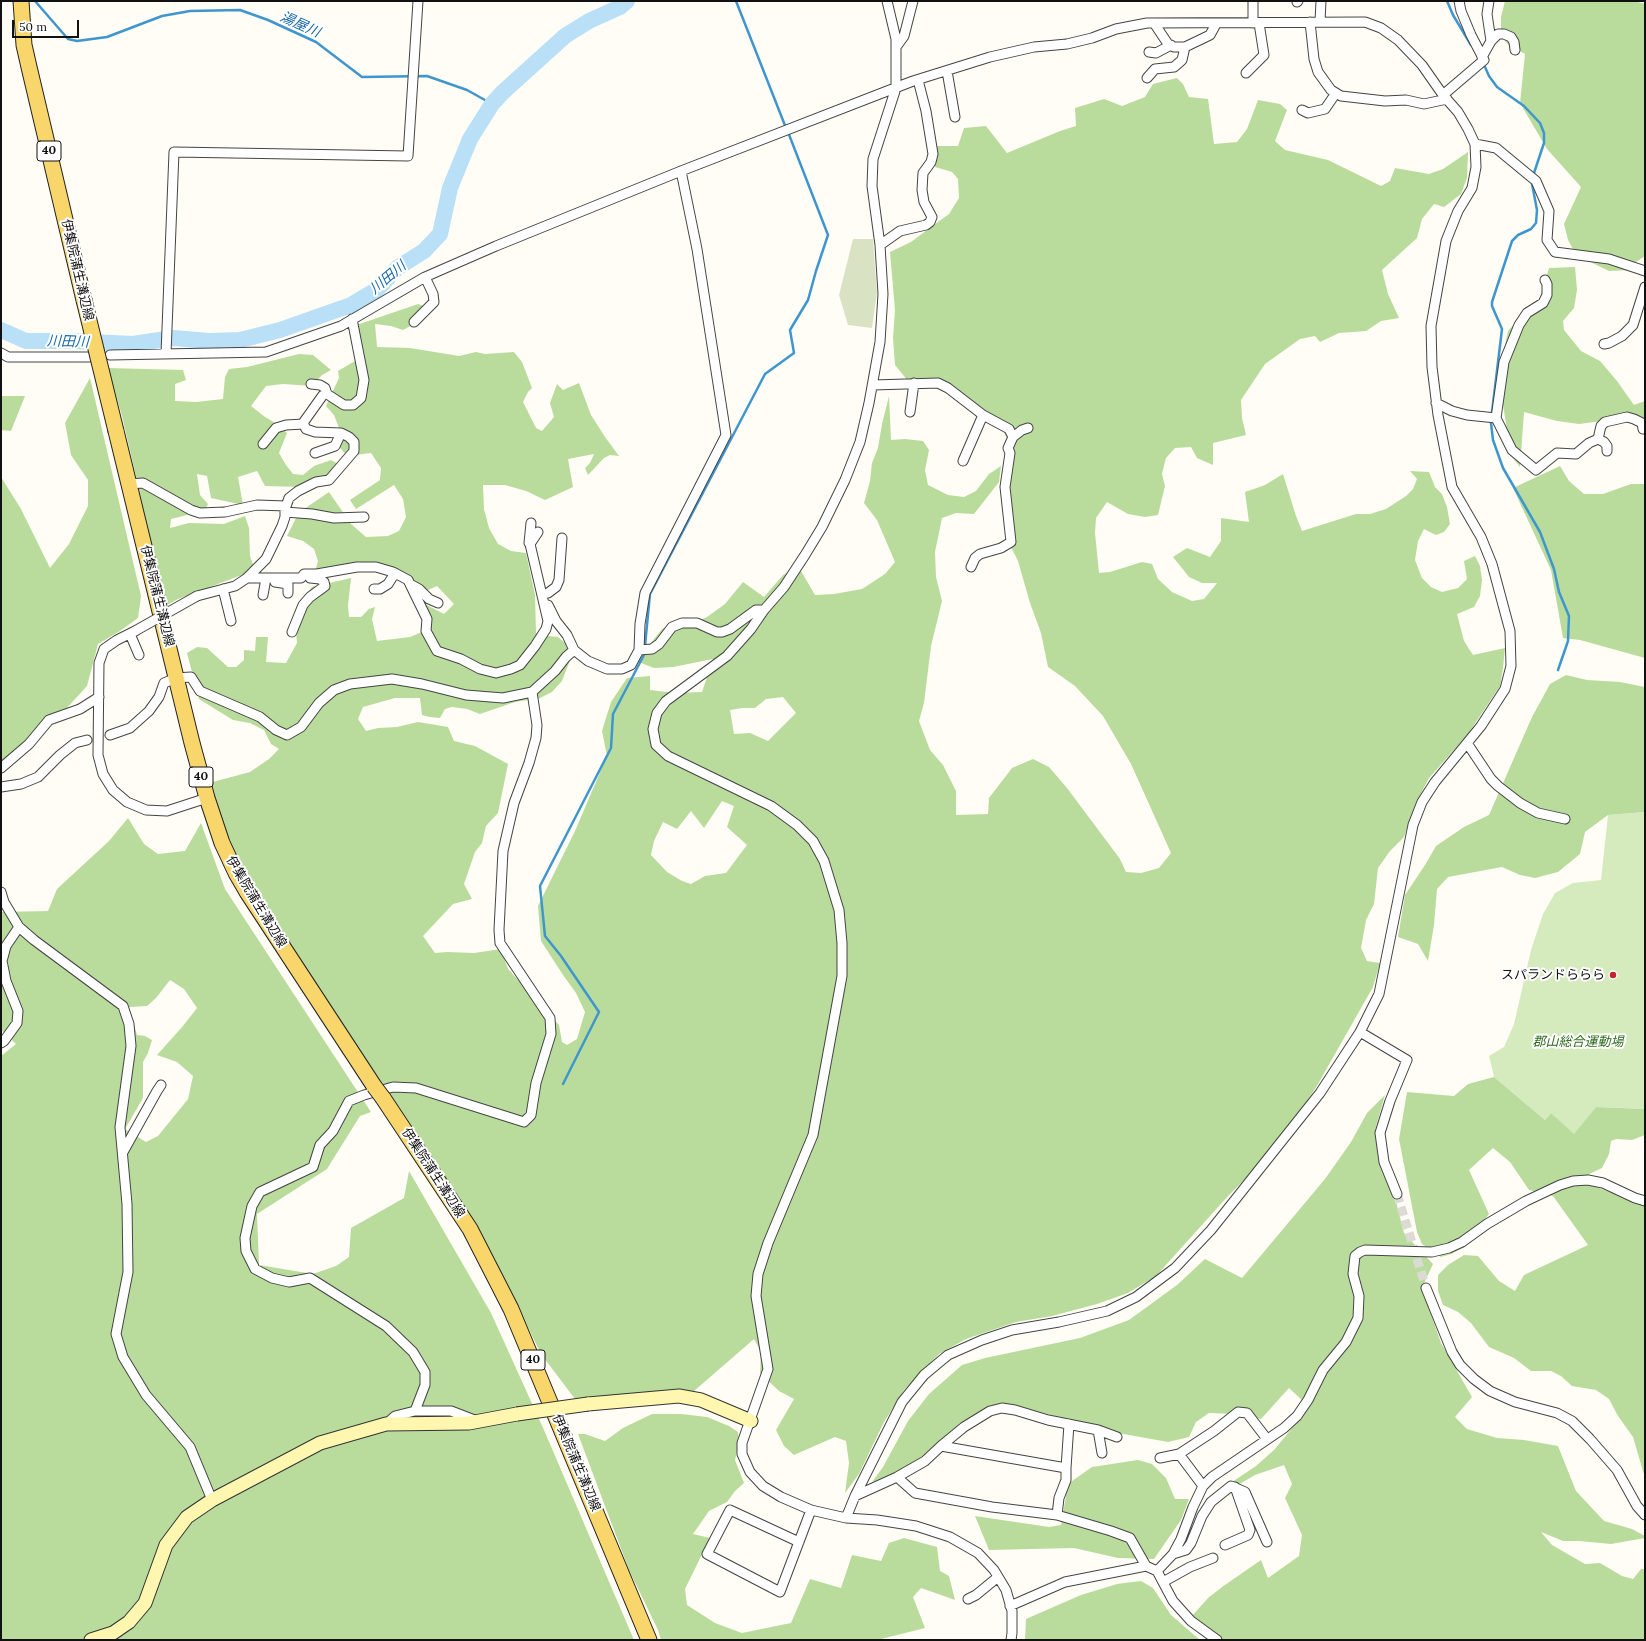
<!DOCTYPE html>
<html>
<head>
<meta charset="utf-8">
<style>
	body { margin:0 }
	#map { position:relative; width:1646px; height:1641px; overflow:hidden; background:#fffdf5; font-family:Lora,serif }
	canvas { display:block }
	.frame { position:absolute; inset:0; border:2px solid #111; pointer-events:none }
	.scale { position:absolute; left:12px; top:20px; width:67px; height:18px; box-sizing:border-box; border:2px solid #111; border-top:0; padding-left:5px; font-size:12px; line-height:14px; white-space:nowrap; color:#111; -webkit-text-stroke:3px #fff; paint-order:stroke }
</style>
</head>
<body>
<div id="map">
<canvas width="1646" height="1641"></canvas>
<div class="frame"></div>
<div class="scale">50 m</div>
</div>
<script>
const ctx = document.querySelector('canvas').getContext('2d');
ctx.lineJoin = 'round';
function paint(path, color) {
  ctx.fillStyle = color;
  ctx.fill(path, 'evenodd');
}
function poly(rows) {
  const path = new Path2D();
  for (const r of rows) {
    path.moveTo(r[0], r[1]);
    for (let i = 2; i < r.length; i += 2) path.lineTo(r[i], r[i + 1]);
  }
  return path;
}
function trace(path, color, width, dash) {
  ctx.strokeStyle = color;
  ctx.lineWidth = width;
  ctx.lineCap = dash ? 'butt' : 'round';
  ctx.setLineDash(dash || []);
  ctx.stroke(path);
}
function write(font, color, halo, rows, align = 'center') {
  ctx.font = font + ' Lora,"Noto Sans JP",serif';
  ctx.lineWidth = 4;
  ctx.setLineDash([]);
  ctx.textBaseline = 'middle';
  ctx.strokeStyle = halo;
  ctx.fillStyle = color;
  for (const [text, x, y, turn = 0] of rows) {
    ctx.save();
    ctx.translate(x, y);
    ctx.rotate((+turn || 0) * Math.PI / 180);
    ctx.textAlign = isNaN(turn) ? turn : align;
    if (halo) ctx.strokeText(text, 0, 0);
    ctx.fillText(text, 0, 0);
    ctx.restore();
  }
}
const green = poly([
	[1645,812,1645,1109,1596,1107,1574,1135,1551,1113,1545,1120,1494,1077,1489,1056,1504,1047,1514,1024,1531,950,1543,914,1555,893,1573,883,1601,880,1608,815]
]);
const forest = poly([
	[1505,1,1634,1,1645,4,1645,256,1636,262,1632,270,1609,271,1576,255,1568,240,1564,224,1581,187,1547,149,1520,103,1525,54,1509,45,1501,37,1501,17],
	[1177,78,1183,84,1189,97,1208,99,1214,144,1237,142,1247,129,1258,100,1280,104,1287,110,1275,141,1285,150,1328,160,1381,186,1390,181,1395,168,1429,174,1443,169,1468,152,1467,178,1461,194,1444,207,1434,204,1422,219,1417,238,1382,270,1388,294,1399,318,1381,321,1366,331,1339,333,1320,342,1315,336,1300,339,1265,364,1241,400,1242,418,1246,435,1213,443,1213,465,1197,458,1191,447,1175,448,1166,458,1162,474,1165,486,1158,515,1145,517,1128,514,1107,502,1096,518,1095,533,1099,573,1110,572,1142,562,1152,564,1158,579,1172,592,1192,601,1204,599,1217,583,1202,583,1189,577,1173,557,1187,548,1210,557,1221,541,1221,518,1249,522,1245,492,1265,485,1283,474,1296,516,1302,531,1356,514,1370,514,1386,509,1406,496,1413,489,1417,479,1410,471,1429,472,1435,487,1442,494,1447,507,1450,524,1444,532,1436,535,1424,529,1418,541,1415,560,1422,578,1431,587,1442,592,1458,588,1467,579,1464,561,1475,556,1480,566,1482,580,1480,596,1474,607,1457,614,1464,641,1473,655,1505,648,1503,668,1500,686,1468,734,1429,778,1416,803,1404,837,1390,851,1378,868,1374,904,1366,920,1361,948,1367,961,1380,963,1373,987,1318,1084,1295,1120,1258,1166,1228,1196,1156,1276,1128,1293,1097,1304,1052,1316,1016,1322,966,1339,939,1354,904,1390,884,1422,859,1474,845,1493,849,1463,846,1441,835,1437,794,1455,784,1446,776,1430,794,1399,779,1391,760,1373,761,1352,754,1339,694,1391,667,1391,575,1399,541,1354,506,1283,441,1170,393,1098,335,1015,232,849,209,783,250,772,269,759,279,749,271,744,264,730,250,723,233,720,199,699,187,653,197,647,207,648,228,667,236,667,244,660,244,650,255,651,256,637,268,637,266,662,286,663,297,643,295,621,302,601,312,587,351,578,348,605,349,617,361,617,369,609,375,607,372,619,377,641,410,637,422,632,428,625,421,602,444,614,454,604,437,586,421,593,394,574,360,565,315,572,318,561,314,549,303,541,287,536,296,518,304,509,329,492,351,524,366,537,388,536,399,531,406,517,403,499,394,485,356,509,350,500,380,480,381,468,371,453,347,456,336,443,339,428,334,415,326,406,339,378,338,371,355,361,354,342,348,328,418,304,431,309,421,320,403,330,391,326,375,324,377,347,410,348,459,356,476,352,485,354,514,352,522,362,532,388,528,392,523,402,536,428,542,431,554,417,550,403,557,384,563,390,579,383,591,415,605,437,619,456,610,455,604,458,588,475,585,468,590,463,594,454,568,459,573,487,545,500,526,491,505,485,483,485,484,509,489,528,498,544,511,551,526,553,535,595,536,633,548,636,558,637,570,647,572,655,562,681,552,692,540,698,515,702,480,714,467,709,452,707,445,709,440,718,430,717,422,715,420,698,395,698,363,707,358,719,366,731,378,728,397,727,418,722,448,727,454,741,475,746,508,764,498,813,486,826,482,843,475,852,464,884,472,899,453,904,423,936,435,953,447,952,474,953,501,949,508,969,559,1025,562,1042,567,1045,577,1039,585,1012,576,993,563,975,541,941,538,906,575,831,607,756,602,731,611,702,627,678,650,676,650,690,675,693,702,692,713,659,673,667,654,668,636,661,663,628,682,628,707,617,725,604,743,582,764,597,783,575,798,566,815,595,834,594,862,589,885,574,895,562,877,520,864,503,870,481,872,463,878,448,882,424,889,396,891,440,905,439,923,441,929,450,925,470,928,485,948,495,964,497,976,491,989,474,1001,466,999,482,974,514,956,513,942,518,935,552,936,577,942,601,931,646,924,703,919,721,930,750,943,765,956,791,956,815,988,814,989,798,1012,768,1033,759,1049,767,1067,788,1120,859,1126,872,1141,873,1159,868,1171,853,1131,764,1103,716,1075,686,1048,667,1041,633,1030,603,1018,561,1007,539,1010,444,1000,425,950,387,912,386,895,365,893,338,895,310,890,252,911,242,931,227,949,214,959,198,958,179,952,172,935,167,930,146,958,146,964,128,986,126,1007,153,1060,131,1076,126,1075,108,1104,99,1122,106,1145,97,1153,84],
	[783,697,796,713,768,741,750,733,734,734,730,710,742,708,755,708,766,699],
	[722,801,734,806,727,827,747,845,726,873,705,876,691,884,682,881,667,872,651,855,654,841,663,822,677,829,691,811,704,828],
	[1575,267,1577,290,1574,308,1563,321,1564,330,1581,351,1600,361,1617,381,1634,405,1645,401,1645,424,1641,416,1579,424,1557,421,1524,412,1520,467,1508,452,1507,430,1502,398,1502,359,1508,331,1526,311,1539,301,1549,268],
	[299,354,313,355,331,370,322,375,312,386,283,384,266,386,251,406,265,417,277,424,287,433,279,453,286,465,293,474,303,475,314,466,331,460,342,466,319,485,304,494,303,487,265,486,257,471,238,477,243,505,211,498,207,476,197,474,200,495,208,504,202,516,187,515,171,519,170,528,189,523,224,524,245,516,249,528,250,556,255,570,178,599,163,607,155,559,122,416,108,368,183,370,186,380,175,384,175,401,196,402,223,399,225,377,229,369,247,367],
	[90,378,141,596,138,618,120,631,98,644,87,686,65,710,1,768,1,477,21,509,50,568,69,544,88,506,88,480,71,455,65,423],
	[1,396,25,396,11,431,1,430],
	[1560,466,1569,481,1584,494,1603,494,1631,484,1645,484,1645,658,1580,640,1563,638,1551,570,1513,488],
	[1566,675,1587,680,1620,682,1645,687,1645,812,1608,815,1585,832,1580,854,1558,872,1535,878,1520,875,1502,867,1448,877,1437,889,1434,925,1428,961,1418,944,1398,937,1405,895,1425,865,1436,846,1464,827,1489,815,1532,717,1550,684],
	[128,818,144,844,158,854,185,851,201,823,225,889,371,1112,360,1116,327,1169,257,1214,259,1265,313,1274,336,1266,349,1257,351,1228,404,1198,409,1171,491,1313,544,1430,634,1640,1,1640,1,1056,16,1044,1,1030,1,912,48,911,57,889,109,841],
	[170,980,184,989,197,1008,183,1026,157,1055,177,1062,193,1076,188,1099,158,1136,146,1142,125,1129,143,1098,143,1062,148,1053,152,1040,145,1036,137,1035,129,1007,147,1006,156,998],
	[1494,1077,1545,1120,1551,1113,1574,1134,1596,1107,1645,1109,1645,1135,1632,1140,1616,1139,1611,1141,1609,1154,1602,1168,1589,1174,1588,1184,1645,1205,1645,1478,1633,1437,1618,1416,1609,1399,1596,1390,1572,1386,1561,1376,1551,1371,1531,1371,1514,1358,1489,1347,1471,1323,1458,1312,1443,1305,1438,1291,1438,1275,1448,1265,1464,1255,1478,1256,1499,1281,1515,1291,1524,1275,1588,1245,1553,1196,1529,1190,1510,1162,1493,1148,1469,1170,1489,1214,1465,1247,1451,1254,1441,1257,1422,1244,1417,1232,1399,1139,1407,1092,1454,1096,1468,1084],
	[1385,1095,1375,1130,1378,1157,1394,1194,1404,1233,1433,1264,1422,1288,1441,1343,1472,1397,1455,1417,1467,1429,1497,1438,1524,1440,1558,1446,1576,1491,1604,1521,1632,1529,1645,1536,1645,1538,1611,1544,1579,1541,1563,1541,1541,1532,1552,1545,1585,1564,1600,1563,1622,1576,1633,1579,1641,1569,1645,1569,1645,1640,1223,1640,1199,1630,1192,1616,1208,1598,1222,1587,1261,1560,1268,1578,1299,1556,1302,1535,1285,1498,1292,1484,1284,1465,1255,1475,1221,1495,1232,1482,1256,1466,1274,1450,1298,1421,1306,1404,1289,1388,1261,1419,1236,1414,1209,1413,1196,1422,1189,1437,1168,1442,1118,1433,1018,1406,988,1409,960,1423,920,1458,898,1472,872,1482,883,1467,908,1421,929,1394,962,1365,985,1358,1080,1338,1129,1320,1177,1285,1205,1259,1242,1278,1325,1179,1351,1142,1367,1113],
	[652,1414,681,1414,707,1417,729,1426,738,1432,739,1443,735,1460,744,1483,735,1491,727,1502,709,1511,693,1534,710,1538,685,1589,687,1605,715,1623,742,1633,791,1623,810,1579,841,1588,852,1555,881,1561,889,1543,904,1538,937,1547,940,1571,949,1576,955,1600,921,1588,913,1597,925,1628,877,1640,661,1640,658,1630,629,1570,578,1434,585,1434,605,1441,623,1428],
	[1138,1460,1152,1464,1166,1478,1175,1499,1189,1499,1181,1520,1154,1559,1118,1558,1074,1548,989,1550,975,1516,1049,1527,1061,1525,1068,1484,1092,1467],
	[1141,1581,1153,1588,1171,1615,1200,1640,1025,1640,1026,1619,1081,1595,1117,1584]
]);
const cemetery = poly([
	[853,239,873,239,877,293,872,328,848,325,839,295]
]);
const stream = poly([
	[35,1,68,39,77,41,107,37,162,16,190,11,240,10,268,20,316,42,362,77,427,76,467,90,492,104],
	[736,1,786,128],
	[1447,1,1453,15,1471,45],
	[1485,67,1489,76,1497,87,1524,106,1540,123,1544,133,1544,143,1534,173],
	[1492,412,1502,329,1492,306,1492,302,1512,241,1518,235,1531,229,1536,223,1537,210,1532,184],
	[1491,423,1493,440,1503,468,1540,532,1554,569,1559,592,1569,616,1568,641,1558,670],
	[645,646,650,594,765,374,794,353,790,330,808,300,816,271,828,235,788,132],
	[563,1084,599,1012,561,956,545,936,540,886,611,748,613,714,645,653]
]);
const river = poly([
	[1,330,26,341,72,341,133,344,173,338,209,341,240,340,280,330,351,305,378,289,397,268,424,251,440,234,450,188,470,139,492,104,503,92,565,36,589,21,620,7,627,1]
]);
const streetTunnel = poly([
	[1397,1194,1426,1288]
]);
const street = poly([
	[887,1,896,39,896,88,873,159,872,186,880,245,883,294,880,342,869,403,860,442,845,480,822,527,805,555,784,587,764,610,751,629,727,656,666,701,657,713,653,729,656,745,668,756,771,806,797,825,813,841,824,861,839,910,842,943,842,976,813,1135,768,1243,758,1274,756,1296,768,1369,742,1443,742,1454,750,1472,763,1486,781,1497,811,1510,846,1518,877,1520,916,1526,950,1537,978,1553,994,1570,1006,1590,1012,1611,1012,1633,1011,1640],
	[1253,1,1253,23],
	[1297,2,1298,1],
	[1310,22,1314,59,1318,72,1331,90,1341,96,1385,101,1406,100,1424,104,1447,99],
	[1320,22,1321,1],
	[1154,23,1168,44,1174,47,1185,47,1210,35,1216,24],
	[1491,41,1498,34,1504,34,1511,37,1514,42,1515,50],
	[896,47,904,36,913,1],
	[1149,52,1156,53,1171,45],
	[1482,57,1491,41,1487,14,1489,1],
	[947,71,955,117],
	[1246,73,1264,55,1259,23],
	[1147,78,1155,69,1174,67,1182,60,1185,47],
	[1443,95,1484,60,1471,35,1461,11,1459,1],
	[1302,110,1308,113,1325,109,1336,93],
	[1475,144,1496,148,1536,181,1549,211,1547,240,1555,252,1609,259,1645,271],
	[880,245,900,231,926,225,930,222,932,217,924,202,922,190,923,173,931,162,933,154,926,111,918,80],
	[414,322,434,302,433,294,425,277],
	[1604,344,1609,343,1622,336,1633,325,1645,287],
	[1,353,8,357,90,357],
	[166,354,174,152,408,156,418,1],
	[110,355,266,352,341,326,425,277,496,246,681,171,913,81,990,57,1034,47,1067,44,1092,38,1116,29,1147,23,1365,22,1381,28,1398,40,1422,65,1443,95,1458,112,1468,129,1475,144,1476,167,1472,188,1458,211,1446,241,1431,326,1432,367,1438,415,1452,487,1481,537,1492,564,1510,631,1511,666,1505,689,1481,726,1435,782,1422,802,1413,825,1379,994,1360,1032,1320,1093,1211,1230,1175,1268,1136,1297,1107,1311,1059,1322,1012,1330,982,1340,948,1355,924,1375,902,1402,855,1496,846,1518],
	[311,384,320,385,325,388,327,394],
	[873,385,938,383,948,388,983,415,1009,429,1013,437,1022,430,1028,428],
	[1436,403,1452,411,1467,415,1496,418,1512,450,1536,470,1557,453,1576,454,1589,443,1598,439,1601,426,1605,422,1627,417,1634,419,1642,423,1643,429],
	[910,412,914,383],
	[1496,418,1504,362,1519,325,1527,313,1543,303,1547,295,1547,284,1545,280],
	[1598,439,1604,442,1607,446,1607,451],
	[263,444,276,428,286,425,304,424],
	[315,453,335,446,341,433],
	[963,461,983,415],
	[129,484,143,483,191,510,200,513,225,512,257,505,286,506],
	[285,512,312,514,334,518,364,517],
	[538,532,530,544,544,604],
	[529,543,531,523],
	[971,567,975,558,980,554,1001,548,1011,542,1005,487,1010,453,1008,448,1013,437],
	[247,578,301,578,304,574,317,574,357,567,376,567,393,572,408,580,427,619,426,631,437,651,461,659,480,669,496,673,511,669,520,665,535,646,546,629,548,621,544,604,548,605,556,621,567,635,574,650,588,661,607,669,622,669,631,665,639,650,640,624,645,593,726,435,697,249,681,171],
	[275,582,288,584,288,593],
	[410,584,419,589,429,599,438,603],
	[223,589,231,621],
	[374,589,380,589,388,584,395,573],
	[548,593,556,587,559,580,562,538],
	[263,595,266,578],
	[197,596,235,586,247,578,266,559,282,526,285,517,285,509,289,498,298,491,316,482,329,480,354,451,354,442,349,437,341,433,315,432,306,429,303,423,323,395,327,394,344,405,353,405,361,398,364,380,352,319],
	[135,631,117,640,104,649,99,663,98,755,103,774,113,790,127,802,146,810,167,811,207,798],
	[292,632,303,605,310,597,325,586,324,582,320,579,310,578],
	[130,634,139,655],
	[639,650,652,649,659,644,672,627,682,623,697,623,717,632,722,632,730,629,756,610,764,610],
	[110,735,130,728,149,711,159,697,164,683,176,678,191,677,200,691,260,717,276,730,287,735,301,727,319,703,334,690,350,684,392,679,422,684,466,695,503,698,532,692,555,671,566,657,574,650],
	[1467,743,1491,779,1498,786,1520,803,1538,813,1565,819],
	[1,768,29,744,49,720,80,709,99,697],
	[1,787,21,784,38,777,60,755,75,743,87,740],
	[1,892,4,902,19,927,34,940,123,1006,129,1024,131,1046,120,1127,127,1204,128,1272,116,1334,123,1357,146,1395,190,1447,212,1500],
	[1360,1032,1407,1060,1390,1101,1380,1133,1384,1162,1397,1194],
	[1,1043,4,1041,17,1023,18,1011,6,981,2,961,6,946,19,927],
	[123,1152,157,1091,161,1085],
	[1426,1288,1452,1352,1460,1365,1474,1379,1490,1391,1515,1402,1557,1413,1572,1421,1590,1439,1617,1470,1637,1506,1645,1515],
	[415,1411,425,1385,425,1372,413,1352,386,1326,310,1278,289,1282,272,1278,255,1269,246,1251,245,1238,252,1206,260,1192,313,1167,320,1145,333,1131,349,1101,364,1095,393,1087,416,1088,524,1122,531,1115,536,1083,551,1034,550,1018,500,943,499,930,503,851,514,803,529,763,536,738,537,725,532,692],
	[386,1424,395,1416,415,1411,451,1411,477,1421],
	[1098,1430,1102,1453],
	[941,1446,964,1427,990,1411,1002,1408,1015,1410,1048,1420,1098,1430,1117,1437],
	[1179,1454,1203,1486],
	[1160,1458,1179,1454,1214,1431,1238,1412,1247,1413,1267,1439],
	[1066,1468,1069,1424],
	[855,1496,897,1477,925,1461,941,1446,1066,1468,1066,1480,1059,1498,1057,1515,992,1507,915,1493,897,1477],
	[1057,1515,1111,1531,1130,1538,1146,1566],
	[799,1542,730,1510,707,1554,780,1592,811,1510],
	[1225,1545,1248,1535,1250,1530,1235,1487],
	[1173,1554,1186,1550,1191,1543,1202,1516,1211,1502,1231,1486,1245,1492,1267,1542],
	[1157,1571,1173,1554,1181,1539,1193,1507,1203,1486,1212,1477,1284,1428,1297,1416,1308,1400,1323,1370,1346,1342,1358,1318,1359,1296,1353,1274,1355,1256,1360,1252,1365,1250,1432,1252,1449,1248,1462,1242,1487,1224,1526,1201,1560,1185,1573,1181,1588,1180,1603,1183,1635,1198,1645,1201],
	[1163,1582,1190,1567,1213,1558],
	[968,1599,976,1595,998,1577],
	[1010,1606,1065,1582,1146,1566,1157,1571,1173,1601,1191,1621,1217,1640]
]);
const secondary = poly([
	[588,1404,679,1396,701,1400,751,1421],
	[91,1640,113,1633,129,1622,145,1603,166,1545,187,1517,212,1500,320,1443,386,1424,469,1423,517,1414]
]);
const primary = poly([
	[21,1,24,45,29,67,84,300],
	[116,431,192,743,207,798,222,843,236,873,247,892,374,1086],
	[383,1098,470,1229,511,1309,649,1640]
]);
const streetBridge = poly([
	[135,631,197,596]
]);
const secondaryBridge = poly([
	[517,1414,588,1404]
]);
const primaryBridge = poly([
	[84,300,116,431],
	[374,1086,383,1098]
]);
const markers = [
	[1613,975,4,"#c4262e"]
];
const shields = [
	[49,151,24],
	[201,777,24],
	[533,1360,24]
];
const shieldNames = [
	["40",49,151],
	["40",201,777],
	["40",533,1360]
];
const streetNames = [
	["伊集院蒲生溝辺線",77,270,77],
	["伊集院蒲生溝辺線",157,596,76],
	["伊集院蒲生溝辺線",256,902,59],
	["伊集院蒲生溝辺線",433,1173,57],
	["伊集院蒲生溝辺線",576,1463,67]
];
const poiNames = [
	["スパランドららら",1605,975]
];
const parkNames = [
	["郡山総合運動場",1578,1042]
];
const waterNames = [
	["湯屋川",300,25,24],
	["川田川",388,278,-40],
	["川田川",68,342,2]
];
paint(green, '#d5ebbd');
paint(forest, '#b9dc9c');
paint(cemetery, '#d9e3c4');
trace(stream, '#3f96cf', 2.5);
trace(river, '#b9e0f7', 16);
trace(streetTunnel, '#dbdad3', 9, [9, 4.5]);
trace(street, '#444', 11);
trace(secondary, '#333', 15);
trace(primary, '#222', 17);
trace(street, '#fff', 9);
trace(secondary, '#fff6b0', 13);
trace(primary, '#f9d66b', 15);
trace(streetBridge, '#444', 11, []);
trace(secondaryBridge, '#333', 15, []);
trace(primaryBridge, '#222', 17, []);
trace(streetBridge, '#fff', 9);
trace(secondaryBridge, '#fff6b0', 13);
trace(primaryBridge, '#f9d66b', 15);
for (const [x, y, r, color] of markers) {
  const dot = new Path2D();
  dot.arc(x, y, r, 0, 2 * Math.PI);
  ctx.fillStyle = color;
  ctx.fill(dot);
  trace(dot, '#fff', 1.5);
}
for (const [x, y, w] of shields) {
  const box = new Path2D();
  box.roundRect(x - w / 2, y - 10, w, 20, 3);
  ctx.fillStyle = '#fff';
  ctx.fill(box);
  trace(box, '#111', 1);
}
write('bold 12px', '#111', null, shieldNames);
write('13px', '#111', '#fff', streetNames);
write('13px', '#111', '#fff', poiNames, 'right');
write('italic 13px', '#2f6b1f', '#fff', parkNames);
write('italic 14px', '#1768a6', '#fff', waterNames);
</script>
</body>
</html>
